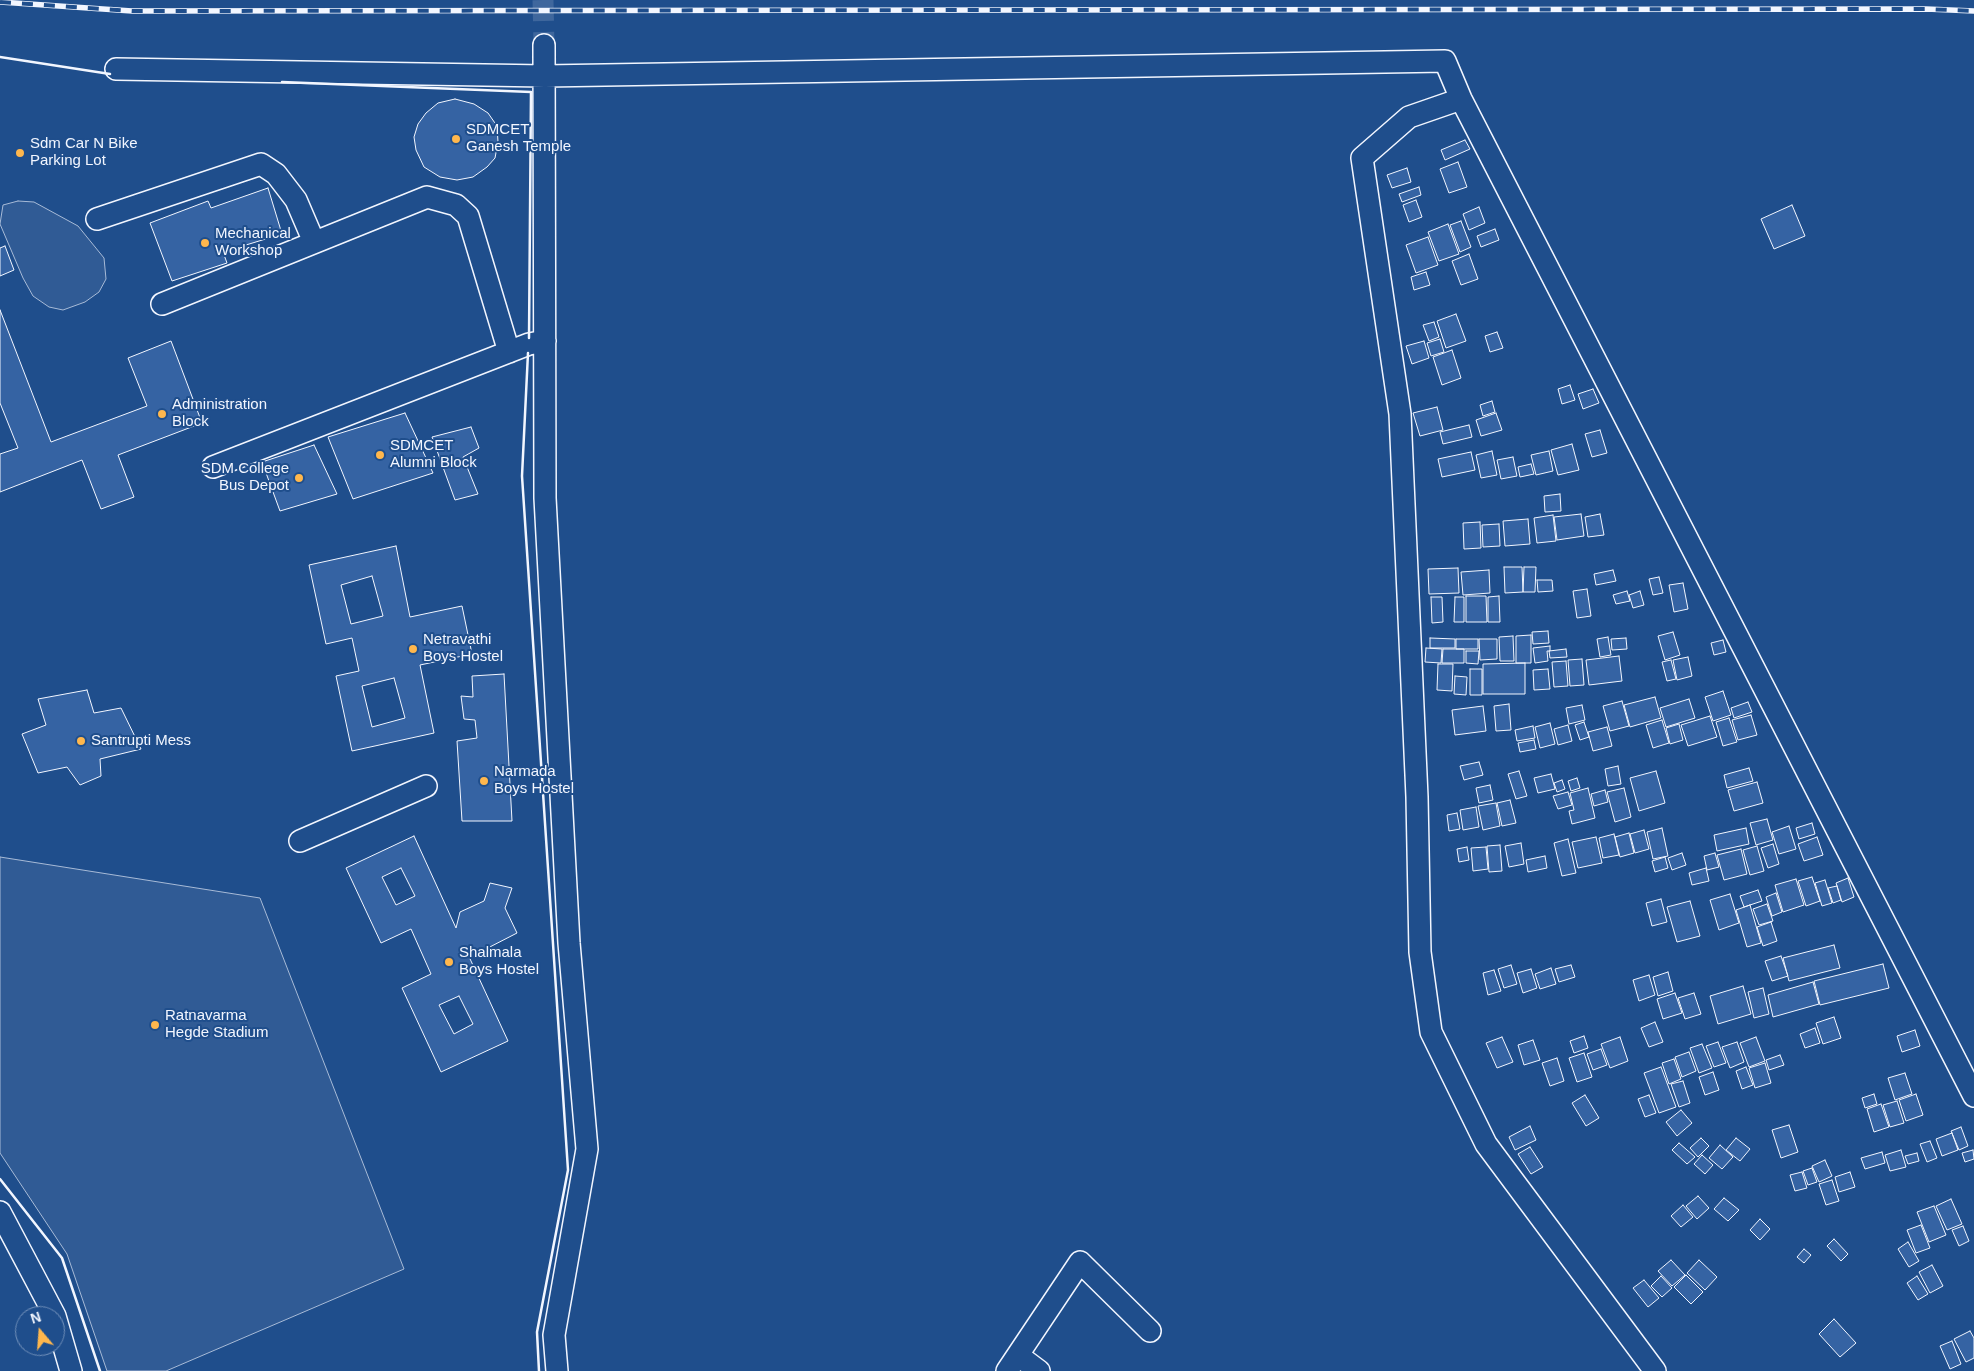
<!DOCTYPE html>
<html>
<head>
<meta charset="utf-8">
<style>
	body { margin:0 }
	#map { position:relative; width:1974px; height:1371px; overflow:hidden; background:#1f4e8c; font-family:Helvetica,sans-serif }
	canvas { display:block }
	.north { position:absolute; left:15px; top:1306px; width:50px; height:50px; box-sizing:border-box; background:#1f4e8c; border:1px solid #7391ba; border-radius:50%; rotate:342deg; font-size:14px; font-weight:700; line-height:20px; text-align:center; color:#f2f6ff }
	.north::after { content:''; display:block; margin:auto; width:18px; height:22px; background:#ffb74d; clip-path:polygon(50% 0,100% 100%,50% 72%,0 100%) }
</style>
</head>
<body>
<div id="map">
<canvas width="1974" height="1371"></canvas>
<div class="north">N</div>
</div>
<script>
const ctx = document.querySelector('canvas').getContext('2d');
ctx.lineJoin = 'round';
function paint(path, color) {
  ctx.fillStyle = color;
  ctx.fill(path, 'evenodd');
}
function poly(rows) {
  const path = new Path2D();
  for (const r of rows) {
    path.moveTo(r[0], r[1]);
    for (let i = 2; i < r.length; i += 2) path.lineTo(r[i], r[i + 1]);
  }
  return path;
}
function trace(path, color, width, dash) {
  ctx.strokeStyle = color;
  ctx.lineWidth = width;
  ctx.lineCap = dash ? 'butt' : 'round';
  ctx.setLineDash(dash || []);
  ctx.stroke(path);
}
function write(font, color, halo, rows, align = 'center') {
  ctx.font = font + ' Helvetica,sans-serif';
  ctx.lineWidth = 4;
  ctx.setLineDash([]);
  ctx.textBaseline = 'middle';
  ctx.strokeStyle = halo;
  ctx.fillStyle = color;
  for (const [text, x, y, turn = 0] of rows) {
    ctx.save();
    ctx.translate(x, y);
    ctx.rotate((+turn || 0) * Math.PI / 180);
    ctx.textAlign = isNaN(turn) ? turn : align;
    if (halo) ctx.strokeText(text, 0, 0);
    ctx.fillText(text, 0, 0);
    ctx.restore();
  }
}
const green = poly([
	[18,201,34,202,78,226,104,258,106,279,99,292,85,302,63,310,49,307,33,296,23,278,0,224,3,205,18,201],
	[0,857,260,898,404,1269,166,1371,107,1371,67,1254,0,1153,0,857]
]);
const building = poly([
	[455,99,474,104,488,113,497,126,498,142,495,158,487,167,473,177,457,180,440,177,424,167,416,150,414,137,418,124,426,113,438,103,455,99],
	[1465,140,1470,149,1445,160,1441,150,1465,140],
	[1458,162,1467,187,1449,193,1440,169,1458,162],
	[1407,168,1411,182,1392,188,1387,175,1407,168],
	[1419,187,1421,195,1402,202,1399,194,1419,187],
	[268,188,282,234,223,252,227,263,172,281,150,223,208,201,211,208,268,188],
	[1416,200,1422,217,1409,222,1403,205,1416,200],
	[1792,205,1805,236,1774,249,1761,219,1792,205],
	[1479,207,1485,223,1469,230,1463,214,1479,207],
	[1461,221,1471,247,1460,252,1450,225,1461,221],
	[1448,224,1459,254,1439,261,1428,232,1448,224],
	[1495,229,1499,240,1481,247,1477,236,1495,229],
	[1428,237,1438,265,1416,273,1406,245,1428,237],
	[5,246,14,270,0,276,0,248,5,246],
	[1469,254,1478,279,1461,285,1452,261,1469,254],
	[1426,272,1430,285,1414,290,1411,277,1426,272],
	[0,310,51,442,147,406,128,358,171,341,202,423,118,455,134,497,101,509,82,460,0,492,0,454,18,448,0,403,0,310],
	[1456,314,1466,341,1446,348,1437,321,1456,314],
	[1434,322,1439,337,1429,341,1423,325,1434,322],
	[1497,332,1503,348,1490,352,1485,336,1497,332],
	[1440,339,1444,352,1431,356,1427,343,1440,339],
	[1424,341,1429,358,1412,364,1406,346,1424,341],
	[1452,350,1461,378,1442,385,1433,357,1452,350],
	[1570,385,1575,400,1562,404,1558,389,1570,385],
	[1593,389,1599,403,1583,409,1578,394,1593,389],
	[1492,401,1495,412,1483,416,1480,405,1492,401],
	[1437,407,1443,430,1420,436,1413,413,1437,407],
	[405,413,433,473,353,499,328,437,405,413],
	[1496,413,1502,430,1481,436,1476,420,1496,413],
	[1469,425,1472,437,1443,444,1440,432,1469,425],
	[471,427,479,448,463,457,478,494,455,500,432,437,471,427],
	[1600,430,1607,453,1592,457,1585,434,1600,430],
	[1572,444,1579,470,1558,475,1551,450,1572,444],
	[314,445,337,494,280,511,262,462,314,445],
	[1492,451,1497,475,1481,478,1476,455,1492,451],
	[1549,451,1553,471,1536,475,1531,455,1549,451],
	[1471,452,1475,470,1442,477,1438,459,1471,452],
	[1513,457,1517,476,1501,479,1497,460,1513,457],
	[1531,464,1534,474,1520,477,1518,467,1531,464],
	[1560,494,1561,511,1545,512,1544,496,1560,494],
	[1581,514,1584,536,1557,540,1554,517,1581,514],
	[1600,514,1604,535,1588,537,1585,517,1600,514],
	[1553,515,1556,541,1537,543,1534,518,1553,515],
	[1528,519,1530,544,1505,546,1503,521,1528,519],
	[1480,522,1481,548,1464,549,1463,523,1480,522],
	[1499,524,1500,546,1483,547,1482,525,1499,524],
	[396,546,410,617,462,606,472,654,420,665,434,733,352,751,336,676,359,671,352,638,326,644,309,565,396,546],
	[372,576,383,616,351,624,341,585,372,576],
	[394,678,405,718,372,727,362,686,394,678],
	[1504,567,1522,567,1523,592,1505,593,1504,567],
	[1524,567,1536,567,1535,592,1523,592,1524,567],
	[1458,568,1459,593,1429,594,1428,569,1458,568],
	[1489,570,1490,593,1463,595,1461,572,1489,570],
	[1613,570,1616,581,1596,585,1594,574,1613,570],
	[1659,577,1663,593,1653,595,1649,579,1659,577],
	[1537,580,1552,580,1553,591,1538,592,1537,580],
	[1683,583,1688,609,1674,612,1669,585,1683,583],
	[1587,589,1591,616,1577,618,1573,591,1587,589],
	[1627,591,1630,601,1616,604,1613,595,1627,591],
	[1640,591,1644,605,1633,608,1629,595,1640,591],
	[1466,596,1486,596,1487,622,1466,622,1466,596],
	[1499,596,1500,622,1488,622,1488,597,1499,596],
	[1431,597,1442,597,1443,622,1432,623,1431,597],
	[1455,597,1464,597,1464,622,1454,622,1455,597],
	[1548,631,1549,643,1533,644,1532,632,1548,631],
	[1673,632,1680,655,1665,660,1658,636,1673,632],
	[1531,635,1531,663,1516,663,1516,636,1531,635],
	[1513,636,1514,661,1500,661,1499,637,1513,636],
	[1608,637,1611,655,1600,657,1597,639,1608,637],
	[1430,638,1455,639,1455,648,1430,648,1430,638],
	[1626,638,1627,649,1612,650,1611,639,1626,638],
	[1456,639,1478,639,1478,649,1456,649,1456,639],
	[1479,639,1497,639,1497,659,1480,660,1479,639],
	[1723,640,1726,652,1714,655,1711,643,1723,640],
	[1550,646,1550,651,1547,651,1548,661,1535,663,1533,648,1550,646],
	[1426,648,1442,649,1441,663,1425,662,1426,648],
	[1443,649,1464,649,1464,663,1442,663,1443,649],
	[1566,649,1567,657,1550,658,1549,651,1566,649],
	[1466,651,1479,651,1478,664,1466,663,1466,651],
	[1619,656,1622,681,1589,685,1586,660,1619,656],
	[1688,657,1692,676,1677,680,1673,660,1688,657],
	[1582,659,1584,685,1570,686,1568,660,1582,659],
	[1671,660,1676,679,1667,681,1662,662,1671,660],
	[1566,661,1568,686,1554,687,1552,662,1566,661],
	[1525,663,1525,694,1483,694,1483,664,1525,663],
	[1438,664,1453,664,1452,691,1437,690,1438,664],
	[1470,669,1482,669,1482,695,1470,695,1470,669],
	[1548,669,1550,689,1534,690,1533,670,1548,669],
	[504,674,512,821,462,821,457,741,477,738,475,720,464,719,461,696,473,697,472,676,504,674],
	[1455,676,1467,677,1466,695,1454,694,1455,676],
	[87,690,94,713,121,708,141,749,100,759,101,776,80,785,67,767,38,773,22,734,46,725,38,699,87,690],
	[1723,691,1731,715,1713,721,1705,697,1723,691],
	[1655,697,1661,718,1630,727,1624,705,1655,697],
	[1689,699,1695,718,1666,727,1660,708,1689,699],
	[1622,701,1629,726,1610,731,1603,706,1622,701],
	[1748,702,1752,712,1734,718,1731,708,1748,702],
	[1509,704,1511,730,1496,731,1494,706,1509,704],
	[1582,705,1585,720,1569,724,1566,708,1582,705],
	[1483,706,1486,731,1455,735,1452,710,1483,706],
	[1751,715,1757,735,1738,740,1732,720,1751,715],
	[1710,716,1717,737,1688,746,1681,725,1710,716],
	[1729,718,1737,742,1723,746,1716,722,1729,718],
	[1662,720,1669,743,1653,748,1646,725,1662,720],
	[1584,722,1589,737,1580,740,1575,725,1584,722],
	[1550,723,1555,744,1540,748,1535,727,1550,723],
	[1679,724,1683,740,1670,744,1666,728,1679,724],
	[1568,725,1572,741,1558,745,1554,729,1568,725],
	[1533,726,1535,738,1517,741,1515,730,1533,726],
	[1607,727,1612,746,1593,751,1588,732,1607,727],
	[1534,740,1536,749,1520,752,1518,743,1534,740],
	[1479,762,1483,775,1464,780,1460,766,1479,762],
	[1618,766,1621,784,1608,786,1605,769,1618,766],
	[1749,768,1753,781,1727,788,1724,775,1749,768],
	[1519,771,1527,796,1516,799,1508,774,1519,771],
	[1656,771,1665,803,1639,811,1630,778,1656,771],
	[1551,774,1555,789,1538,793,1534,778,1551,774],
	[1577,778,1580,788,1571,791,1568,781,1577,778],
	[1562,780,1565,789,1557,792,1554,783,1562,780],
	[1757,782,1763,803,1734,811,1728,790,1757,782],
	[1490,785,1493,800,1479,803,1476,788,1490,785],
	[1588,788,1595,818,1572,824,1569,811,1574,810,1570,793,1588,788],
	[1624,788,1631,817,1615,822,1607,792,1624,788],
	[1605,790,1608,802,1594,806,1591,794,1605,790],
	[1568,792,1572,805,1558,809,1553,796,1568,792],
	[1510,800,1516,823,1502,826,1497,803,1510,800],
	[1496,803,1500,826,1483,830,1478,806,1496,803],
	[1476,807,1479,827,1463,830,1460,810,1476,807],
	[1457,813,1460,829,1449,831,1447,815,1457,813],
	[1767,819,1773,840,1756,845,1750,823,1767,819],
	[1812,823,1815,834,1799,839,1796,828,1812,823],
	[1789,826,1796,849,1779,854,1772,832,1789,826],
	[1662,828,1668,856,1653,859,1647,832,1662,828],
	[1746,828,1749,844,1717,851,1714,835,1746,828],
	[1644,830,1649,849,1635,853,1630,834,1644,830],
	[1629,833,1634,853,1620,857,1615,837,1629,833],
	[1614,834,1619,855,1603,858,1599,838,1614,834],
	[414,836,456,928,460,912,484,901,490,883,512,888,505,908,517,933,482,951,465,948,508,1041,441,1072,402,988,431,974,411,929,381,943,346,868,414,836],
	[401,868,415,896,396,905,382,877,401,868],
	[459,996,473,1024,454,1034,439,1005,459,996],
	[1596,837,1602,863,1578,868,1572,842,1596,837],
	[1817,837,1823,855,1804,861,1798,844,1817,837],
	[1568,839,1576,873,1562,876,1554,843,1568,839],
	[1521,843,1524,864,1509,867,1505,846,1521,843],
	[1773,844,1779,864,1768,868,1761,848,1773,844],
	[1500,845,1502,871,1489,872,1487,846,1500,845],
	[1757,846,1764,871,1750,875,1743,850,1757,846],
	[1467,847,1469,860,1459,862,1457,849,1467,847],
	[1486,847,1488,869,1473,871,1471,848,1486,847],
	[1741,849,1747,874,1724,880,1717,855,1741,849],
	[1682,853,1686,865,1672,870,1668,858,1682,853],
	[1715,853,1719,867,1707,870,1704,856,1715,853],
	[1545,856,1547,868,1528,872,1526,860,1545,856],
	[1665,857,1668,868,1655,872,1652,861,1665,857],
	[1706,868,1709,881,1692,885,1689,873,1706,868],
	[1812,877,1820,901,1806,906,1798,881,1812,877],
	[1848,878,1854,897,1842,902,1836,883,1848,878],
	[1796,879,1804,905,1783,912,1775,885,1796,879],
	[1825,880,1832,903,1822,906,1815,883,1825,880],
	[1837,886,1841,900,1833,903,1828,888,1837,886],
	[1758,890,1762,901,1744,907,1740,896,1758,890],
	[1776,893,1782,912,1772,916,1766,897,1776,893],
	[1730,894,1739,923,1719,930,1710,900,1730,894],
	[1661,899,1667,922,1652,926,1646,903,1661,899],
	[1690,901,1700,936,1677,942,1667,907,1690,901],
	[1767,904,1773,921,1759,925,1753,909,1767,904],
	[1750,905,1761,943,1747,947,1736,910,1750,905],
	[1771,922,1777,941,1763,946,1757,927,1771,922],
	[1834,945,1840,968,1789,981,1783,958,1834,945],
	[1781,956,1788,976,1772,981,1765,961,1781,956],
	[1883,964,1889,988,1820,1005,1814,981,1883,964],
	[1511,965,1517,984,1504,988,1498,969,1511,965],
	[1571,965,1575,977,1559,982,1555,969,1571,965],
	[1551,968,1556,984,1540,989,1535,974,1551,968],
	[1531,969,1537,988,1523,993,1517,973,1531,969],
	[1494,970,1501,991,1488,995,1483,973,1494,970],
	[1668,972,1673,991,1658,996,1653,977,1668,972],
	[1649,975,1655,995,1639,1001,1633,980,1649,975],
	[1813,982,1819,1004,1773,1017,1768,995,1813,982],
	[1743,986,1751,1014,1718,1024,1710,996,1743,986],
	[1763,988,1769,1014,1754,1018,1748,992,1763,988],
	[1675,993,1682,1013,1663,1019,1657,999,1675,993],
	[1694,993,1701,1014,1685,1019,1678,998,1694,993],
	[1834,1017,1841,1038,1823,1044,1816,1023,1834,1017],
	[1655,1022,1663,1042,1649,1047,1641,1028,1655,1022],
	[1815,1028,1820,1043,1805,1048,1800,1034,1815,1028],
	[1915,1030,1920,1046,1902,1052,1897,1036,1915,1030],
	[1584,1036,1588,1048,1574,1053,1570,1041,1584,1036],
	[1502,1037,1513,1062,1497,1068,1486,1043,1502,1037],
	[1620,1037,1628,1061,1610,1068,1601,1044,1620,1037],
	[1756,1037,1765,1061,1749,1067,1740,1043,1756,1037],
	[1533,1040,1540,1060,1524,1065,1518,1045,1533,1040],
	[1718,1042,1726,1063,1714,1067,1706,1046,1718,1042],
	[1737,1042,1744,1062,1730,1068,1722,1047,1737,1042],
	[1702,1044,1712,1068,1699,1073,1690,1048,1702,1044],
	[1601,1049,1607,1065,1593,1070,1587,1054,1601,1049],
	[1689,1052,1696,1071,1682,1077,1675,1057,1689,1052],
	[1584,1053,1592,1077,1577,1082,1569,1058,1584,1053],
	[1780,1055,1784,1065,1769,1070,1766,1060,1780,1055],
	[1557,1058,1564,1081,1550,1086,1542,1063,1557,1058],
	[1674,1059,1681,1079,1669,1084,1662,1063,1674,1059],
	[1765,1063,1771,1083,1755,1088,1749,1068,1765,1063],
	[1661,1067,1676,1107,1659,1113,1644,1073,1661,1067],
	[1746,1067,1753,1085,1742,1089,1736,1071,1746,1067],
	[1713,1072,1719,1090,1705,1095,1699,1077,1713,1072],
	[1905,1073,1912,1094,1895,1100,1888,1078,1905,1073],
	[1683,1081,1690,1103,1679,1107,1671,1084,1683,1081],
	[1874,1094,1877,1104,1865,1108,1862,1098,1874,1094],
	[1916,1094,1923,1115,1906,1121,1899,1100,1916,1094],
	[1585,1095,1599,1118,1586,1126,1572,1103,1585,1095],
	[1649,1095,1656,1113,1645,1117,1638,1099,1649,1095],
	[1897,1101,1904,1123,1890,1127,1883,1105,1897,1101],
	[1881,1104,1889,1127,1874,1132,1867,1109,1881,1104],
	[1681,1110,1692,1123,1677,1136,1666,1122,1681,1110],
	[1789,1125,1798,1152,1781,1158,1772,1130,1789,1125],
	[1530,1126,1536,1140,1515,1150,1509,1137,1530,1126],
	[1961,1127,1968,1146,1959,1150,1951,1131,1961,1127],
	[1952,1133,1958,1150,1942,1156,1936,1139,1952,1133],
	[1701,1138,1709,1146,1698,1157,1690,1148,1701,1138],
	[1736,1138,1750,1149,1740,1161,1726,1150,1736,1138],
	[1930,1141,1937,1158,1927,1162,1920,1144,1930,1141],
	[1679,1143,1695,1157,1687,1164,1672,1150,1679,1143],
	[1720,1145,1733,1157,1722,1169,1709,1158,1720,1145],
	[1530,1147,1543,1167,1531,1174,1518,1154,1530,1147],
	[1901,1150,1906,1167,1890,1171,1885,1155,1901,1150],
	[1973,1150,1974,1159,1965,1162,1962,1153,1973,1150],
	[1882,1152,1885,1163,1865,1169,1861,1158,1882,1152],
	[1917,1153,1919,1161,1908,1164,1905,1156,1917,1153],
	[1702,1155,1713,1165,1705,1174,1694,1164,1702,1155],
	[1825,1160,1832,1176,1819,1182,1812,1166,1825,1160],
	[1812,1168,1817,1182,1808,1185,1803,1171,1812,1168],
	[1802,1172,1807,1188,1795,1191,1790,1175,1802,1172],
	[1850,1172,1855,1187,1839,1192,1835,1177,1850,1172],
	[1832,1180,1839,1201,1826,1205,1819,1184,1832,1180],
	[1698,1196,1709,1208,1697,1219,1686,1206,1698,1196],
	[1724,1198,1739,1210,1728,1221,1714,1209,1724,1198],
	[1951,1199,1962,1224,1947,1230,1936,1206,1951,1199],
	[1683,1205,1693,1217,1681,1227,1671,1216,1683,1205],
	[1934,1206,1946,1235,1929,1242,1917,1212,1934,1206],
	[1760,1219,1770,1229,1760,1240,1750,1230,1760,1219],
	[1921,1225,1930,1248,1916,1253,1907,1230,1921,1225],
	[1963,1226,1969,1241,1959,1246,1952,1230,1963,1226],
	[1834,1239,1848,1254,1841,1261,1827,1246,1834,1239],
	[1908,1242,1919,1261,1909,1267,1898,1249,1908,1242],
	[1804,1249,1811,1255,1804,1263,1797,1257,1804,1249],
	[1671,1260,1685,1275,1672,1286,1658,1271,1671,1260],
	[1699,1260,1717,1277,1705,1290,1687,1273,1699,1260],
	[1932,1265,1943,1286,1930,1293,1919,1272,1932,1265],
	[1686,1275,1703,1292,1691,1304,1674,1287,1686,1275],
	[1661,1276,1672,1288,1662,1297,1651,1286,1661,1276],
	[1917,1276,1928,1294,1918,1300,1907,1283,1917,1276],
	[1644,1280,1659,1298,1648,1307,1633,1288,1644,1280],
	[1834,1319,1856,1343,1840,1357,1819,1334,1834,1319],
	[1970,1331,1974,1338,1974,1358,1966,1362,1954,1339,1970,1331],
	[1952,1341,1961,1364,1950,1369,1940,1346,1952,1341]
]);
const minorTunnel = poly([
	[543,0,544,45]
]);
const minor = poly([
	[544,45,545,498,569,943,587,1149,554,1335,557,1371],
	[116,69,545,76,1445,61,1461,99,1974,1096],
	[1461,99,1409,117,1362,158,1400,414,1417,797,1420,952,1431,1032,1486,1144,1655,1371],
	[97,219,261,164,276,174,296,200,314,242],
	[162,304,427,197,456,205,468,216,509,352],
	[213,467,529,344,545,341],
	[300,841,426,786],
	[0,1212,55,1316],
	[55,1316,71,1371],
	[1019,1356,1039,1371],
	[1007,1371,1080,1262,1150,1331]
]);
const rail = poly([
	[0,2,132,11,1926,9,1974,11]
]);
const wall = poly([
	[0,57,110,74],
	[282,82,531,92,529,338],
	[528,353,522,476,568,1170,537,1332,539,1371],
	[0,1179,62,1258,100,1371]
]);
const markers = [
	[456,139,5,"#ffb74d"],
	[20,153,5,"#ffb74d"],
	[205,243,5,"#ffb74d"],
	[162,414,5,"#ffb74d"],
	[380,455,5,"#ffb74d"],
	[299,478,5,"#ffb74d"],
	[413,649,5,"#ffb74d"],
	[81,741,5,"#ffb74d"],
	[484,781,5,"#ffb74d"],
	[449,962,5,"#ffb74d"],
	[155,1025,5,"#ffb74d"]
];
const poiNames = [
	["SDMCET",466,130],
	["Ganesh Temple",466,147],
	["Sdm Car N Bike",30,144],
	["Parking Lot",30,161],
	["Mechanical",215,234],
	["Workshop",215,251],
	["Administration",172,405],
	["Block",172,422],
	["SDMCET",390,446],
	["Alumni Block",390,463],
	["SDM College",289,469,"right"],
	["Bus Depot",289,486,"right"],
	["Netravathi",423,640],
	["Boys Hostel",423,657],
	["Santrupti Mess",91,741],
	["Narmada",494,772],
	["Boys Hostel",494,789],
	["Shalmala",459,953],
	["Boys Hostel",459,970],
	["Ratnavarma",165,1016],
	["Hegde Stadium",165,1033]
];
paint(green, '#305b95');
trace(green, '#a8bbd7', 1);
paint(building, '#3563a3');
trace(building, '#f2f6ff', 1);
trace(minorTunnel, '#3f679d', 21, [21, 11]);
trace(minor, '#f2f6ff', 24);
trace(minor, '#1f4e8c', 21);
trace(rail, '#f2f6ff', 5.5);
trace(rail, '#1f4e8c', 4, [11]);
trace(wall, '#f2f6ff', 2.5);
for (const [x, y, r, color] of markers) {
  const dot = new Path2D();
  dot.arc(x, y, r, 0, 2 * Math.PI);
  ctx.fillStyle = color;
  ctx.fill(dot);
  trace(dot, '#1f4e8c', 2);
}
write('15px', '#f2f6ff', '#1f4e8c', poiNames, 'left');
</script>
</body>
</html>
